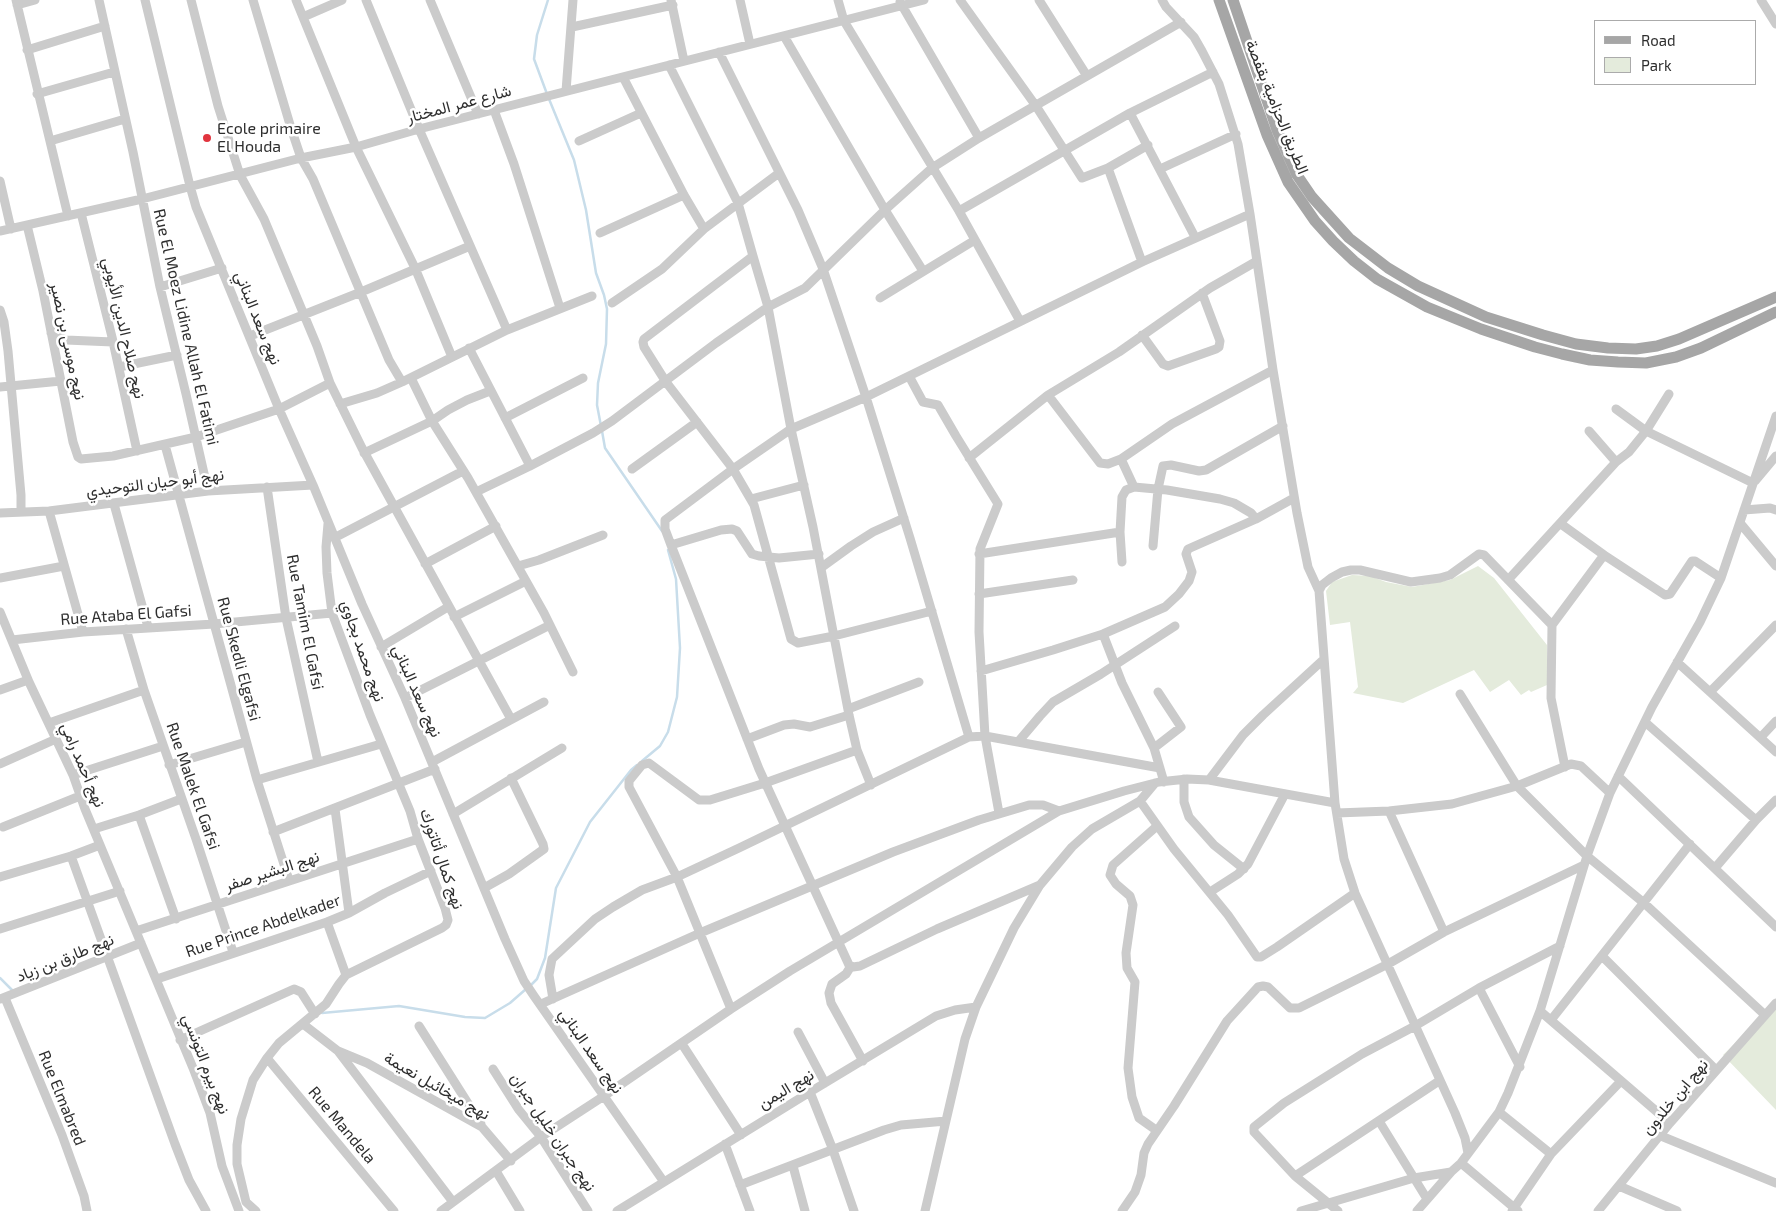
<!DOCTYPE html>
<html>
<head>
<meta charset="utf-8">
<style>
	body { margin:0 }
	#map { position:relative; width:1776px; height:1211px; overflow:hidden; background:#fff; font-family:"Exo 2",sans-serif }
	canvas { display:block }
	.legend { position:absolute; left:1594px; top:20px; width:162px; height:65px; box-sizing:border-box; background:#fff; border:1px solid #ababab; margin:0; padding:6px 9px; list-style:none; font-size:15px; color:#2e2e2e }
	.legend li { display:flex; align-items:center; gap:10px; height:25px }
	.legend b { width:25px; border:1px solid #ababab }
</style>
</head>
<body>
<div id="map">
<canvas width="1776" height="1211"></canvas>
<ul class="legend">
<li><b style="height:6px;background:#a6a6a6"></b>Road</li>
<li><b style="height:14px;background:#e4ebdc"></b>Park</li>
</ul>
</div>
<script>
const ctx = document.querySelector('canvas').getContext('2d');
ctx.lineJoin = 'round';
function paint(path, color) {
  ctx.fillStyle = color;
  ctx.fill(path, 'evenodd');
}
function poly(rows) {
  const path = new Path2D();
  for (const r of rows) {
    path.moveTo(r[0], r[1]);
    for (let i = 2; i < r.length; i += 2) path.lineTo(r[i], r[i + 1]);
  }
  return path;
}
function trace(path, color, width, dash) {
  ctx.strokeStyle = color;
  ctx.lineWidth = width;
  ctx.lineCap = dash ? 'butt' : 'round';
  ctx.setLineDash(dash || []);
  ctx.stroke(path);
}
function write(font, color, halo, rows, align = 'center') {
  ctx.font = font + ' "Exo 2",Vazirmatn,sans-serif';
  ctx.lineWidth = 5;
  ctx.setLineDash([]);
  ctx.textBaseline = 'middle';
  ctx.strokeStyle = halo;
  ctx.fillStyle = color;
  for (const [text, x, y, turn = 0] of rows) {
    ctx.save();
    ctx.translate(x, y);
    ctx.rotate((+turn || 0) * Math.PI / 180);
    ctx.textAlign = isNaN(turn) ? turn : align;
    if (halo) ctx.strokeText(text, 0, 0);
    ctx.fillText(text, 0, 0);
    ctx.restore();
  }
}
const green = poly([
	[1478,566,1494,578,1547,645,1547,685,1531,692,1529,690,1521,695,1509,680,1490,692,1474,670,1403,703,1353,693,1358,687,1350,622,1330,625,1326,591,1332,582,1352,575,1370,576,1386,582,1412,587,1450,580],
	[1776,1003,1776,1110,1723,1055]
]);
const stream = poly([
	[547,94,534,59,537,35,548,0],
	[549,99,574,160,586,210,596,273,604,295,607,309,606,344,598,383,597,405,601,426],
	[602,431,605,448,662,531],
	[642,761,660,746,668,732,677,697,680,648,676,579,668,550],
	[0,978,13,991],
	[530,986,537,979,545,958,556,888,590,822,631,770,637,765],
	[322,1013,399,1006,465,1017,485,1018,510,1003,526,989]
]);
const minor = poly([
	[16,0,68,216],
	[99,0,133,152,160,287,186,394,208,491],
	[145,0,190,186,196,207,279,409,313,485,362,604,405,698,505,939,524,981,534,996,664,1182],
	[191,0,218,106,240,175,264,219,317,346,330,383,362,448,511,719],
	[253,0,291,128,301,158,313,179,389,360,402,382],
	[296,0,356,147,415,268,452,357],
	[366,0,419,129,507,330],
	[430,0,478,114],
	[671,0,684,61],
	[740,0,750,44],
	[838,0,844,21,959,211,1020,321],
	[960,0,1036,106,1082,178,1108,168,1148,145],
	[1039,0,1087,76],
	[1162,0,1166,7,1194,37,1202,51,1219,84,1238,144,1250,214,1273,370,1297,513,1308,567,1319,591,1335,803,1344,859,1355,893,1455,1113,1465,1138,1468,1153],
	[1761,0,1776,24],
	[900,2,979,138],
	[17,5,35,0],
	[303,17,342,0],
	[572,27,673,5],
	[784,36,885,210,923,271],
	[27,50,105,26],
	[719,52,798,210,823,269,866,397,910,538,969,737],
	[669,65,738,203,753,256,768,307,791,429,813,527,849,715,857,750,871,785],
	[623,77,684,195,704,229],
	[566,91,573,0],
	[37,94,114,72],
	[494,110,514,164,560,308],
	[1130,113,1195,237],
	[50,141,125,119],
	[579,141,641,113],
	[1108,168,1142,262],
	[1160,169,1236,134],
	[0,181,11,229],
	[959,211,1130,113,1213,72],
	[81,213,112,337,137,451],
	[27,225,43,291,73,442,78,457,81,459,113,456,196,437,279,409,330,383],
	[0,231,142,199,301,158,356,147,419,129,924,0],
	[600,233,684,195],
	[753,256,644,339,643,342,644,347,666,382,733,469,754,505,791,639,798,643,834,636,932,611],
	[160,287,222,268],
	[880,298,975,240],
	[612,303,662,269,704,229,779,173],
	[0,310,4,322,8,351,21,495,21,512],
	[51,333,66,340,113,342],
	[1142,335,1163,364,1168,366,1216,349,1219,347,1220,341,1202,293],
	[250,336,361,292,470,246],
	[469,348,530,466],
	[119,367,177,355],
	[909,376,923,402,938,405,956,436,998,504,980,549,979,632,985,736,999,813],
	[411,378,432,421,468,478,544,613,573,672],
	[0,387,61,381],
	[1048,395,1100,463,1108,464,1121,459,1172,424,1273,370],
	[340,404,377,393,402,382,507,330,592,296],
	[1616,409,1646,431,1753,483],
	[505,418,583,378],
	[165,445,257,780,289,880],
	[364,453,432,421,448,410,467,400,490,391],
	[969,458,1048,395,1119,352,1210,288,1257,261],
	[1121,459,1134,487,1126,490,1122,497,1120,532,1122,562],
	[1616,462,1629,452,1646,431,1669,394],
	[632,469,697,422],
	[1755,481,1776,456],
	[267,487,286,618,318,762],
	[1134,487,1167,490,1220,499,1234,503,1251,513,1256,519,1294,498],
	[476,492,530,466,593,433,612,421,716,343,768,307,805,288,885,210,932,168,979,138,1181,22],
	[751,499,804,485],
	[114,504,148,627],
	[1744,510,1770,508,1776,510],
	[49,511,83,632],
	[0,513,49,511,208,491,313,485],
	[1740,523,1776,566],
	[1561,524,1604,555],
	[334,538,463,471],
	[671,545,721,530,732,529,737,531,752,554,759,556,779,558,819,554],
	[1153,546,1158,489,1163,466,1171,465,1199,471,1206,470,1283,426],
	[979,554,1120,532],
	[425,564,496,526],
	[518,566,539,560,603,535],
	[822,567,851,546,873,532,904,518],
	[0,578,64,566],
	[1508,580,1616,462,1589,431],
	[1319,591,1322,585,1331,578,1342,572,1351,570,1360,570,1411,582,1440,578,1450,575,1479,554,1484,555,1552,625,1551,698,1565,767],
	[979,594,1073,580],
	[0,612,29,682,73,775,85,809,193,1068,210,1113,222,1166,239,1211],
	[454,617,526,581],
	[1552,625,1604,555,1665,595,1670,594,1692,561,1695,561,1721,578],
	[126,629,144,690,196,839,233,952],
	[1103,634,1122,683,1154,748,1164,782],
	[12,640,83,632,214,624,332,613],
	[381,647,448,607],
	[1677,662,1776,752],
	[981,671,1053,650,1103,634,1165,607,1179,594,1189,581,1192,572,1186,554,1188,549,1256,519],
	[0,690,28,680],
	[1710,692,1776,625],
	[1460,694,1517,786,1587,856,1644,903,1765,1015],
	[405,698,550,625],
	[848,709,919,682],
	[1645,722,1756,820],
	[49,723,144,690],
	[1761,737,1776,721],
	[747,739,784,725,794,724,810,727,849,715],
	[1018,742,1040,716,1053,702,1101,674,1175,626],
	[1154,748,1181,727,1158,692],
	[432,762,544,702],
	[0,764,56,739],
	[169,765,246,742],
	[73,775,163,746],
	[1618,776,1776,927],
	[1184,779,1184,802,1189,817,1214,845,1244,869],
	[257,780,381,744],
	[1209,780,1243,735,1263,715,1323,660],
	[1140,801,1174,849,1228,915,1257,957,1261,957,1277,947,1355,893],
	[335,809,349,913],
	[1389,811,1444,932],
	[1337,813,1389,811,1452,804,1517,786,1571,764,1581,766,1610,793],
	[453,814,562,748],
	[139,815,176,919],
	[3,827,80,796],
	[94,829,139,815,181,799],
	[273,832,435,769],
	[71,856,175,1144,189,1180,206,1211],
	[1715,868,1756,820,1776,800],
	[0,877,71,856,100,845],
	[1040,885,937,929,860,966,853,967,849,965,759,769,671,545,665,529,665,520,733,469,791,429,866,397,1142,262,1250,214],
	[484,888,509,874,544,849,543,844,511,778],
	[1210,892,1238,874,1248,864,1285,794],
	[327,922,346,975],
	[0,929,120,891],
	[136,931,418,839],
	[1602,956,1716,1070],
	[851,966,846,974,832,984,829,993,831,1003,863,1061],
	[157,979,327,922,349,913,385,893,431,871],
	[1479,988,1520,1067],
	[5,998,62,1135,84,1196,87,1211],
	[0,999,141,943],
	[553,999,549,975,552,959,595,919,613,907,642,890,677,877,739,848,969,737,985,736,1160,768],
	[541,1004,700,933,893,852,979,820,1029,805,1043,805,1059,811],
	[731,1009,677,877,629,787,629,781,642,765,649,763,699,800,710,800,765,783,857,750],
	[1540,1011,1670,1123],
	[1551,1020,1690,844],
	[303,1024,338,1051,453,1202],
	[419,1026,481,1124],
	[798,1032,825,1083],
	[180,1040,294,989,301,992,315,1014],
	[682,1044,741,1135],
	[338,1051,367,1063,482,1127,511,1161],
	[267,1058,394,1211],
	[493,1069,519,1110,541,1137,588,1211],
	[810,1092,833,1150,854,1211],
	[1499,1112,1551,1154],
	[1379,1121,1427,1199],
	[1156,1130,1139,1118,1132,1097,1128,1068,1135,982,1127,968,1126,953,1133,905,1130,896,1116,884,1110,875,1113,865,1157,826],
	[1661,1136,1776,1183],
	[725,1144,750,1211],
	[1461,1163,1518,1211],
	[793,1166,805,1211],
	[496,1171,520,1211],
	[1295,1176,1439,1081],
	[740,1185,884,1130,901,1125,946,1121],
	[1619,1186,1677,1211],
	[246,1202,237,1164,237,1145,241,1119,253,1080,267,1058,279,1043,326,1004,339,984,346,975,442,928,446,925,448,920,445,908,418,839,410,811,370,715,332,613,327,573,326,547,328,524],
	[246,1202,256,1211],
	[441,1211,541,1137,604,1096,731,1009,790,971,1059,811,1124,791,1159,782,1187,779,1209,780,1335,803],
	[617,1211,810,1092,936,1016,955,1010,976,1007],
	[925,1211,965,1039,976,1007,1014,928,1040,885,1072,847,1092,829,1140,801,1155,783],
	[1122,1211,1135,1192,1141,1175,1144,1153,1148,1144,1174,1106,1227,1021,1258,987,1263,986,1268,987,1290,1008,1299,1008,1388,964,1444,932,1584,865],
	[1301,1211,1414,1178,1451,1172],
	[1338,1211,1295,1176,1254,1132,1254,1127,1284,1103,1362,1054,1415,1026,1479,988,1560,946],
	[1417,1211,1451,1172,1461,1163,1499,1112,1508,1093,1540,1011,1587,856,1610,793,1652,707,1700,622,1721,578,1776,416],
	[1512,1211,1551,1154,1621,1081],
	[1598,1211,1670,1123,1776,1003]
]);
const major = poly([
	[1219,0,1267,135,1288,182,1315,221,1333,241,1354,261,1377,279,1427,307,1481,329,1535,347,1562,354,1590,360,1618,362,1646,363,1676,357,1701,348,1776,312],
	[1233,0,1277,130,1297,175,1312,197,1349,238,1388,268,1418,286,1486,317,1543,335,1576,344,1608,348,1636,349,1657,346,1679,339,1776,297]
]);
const markers = [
	[207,138,5,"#e1343e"]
];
const streetNames = [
	["شارع عمر المختار",459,104,-15],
	["الطريق الحزامية بقفصة",1277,107,68],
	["نهج سعد البناني",258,318,68],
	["Rue El Moez Lidine Allah El Fatimi",186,327,77],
	["نهج صلاح الدين الأيوبي",124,328,77],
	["نهج موسى بن نصير",68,341,78],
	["نهج أبو حيان التوحيدي",155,483,-7],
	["Rue Ataba El Gafsi",126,615,-4],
	["Rue Tamim El Gafsi",305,622,79],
	["نهج محمد بجاوي",363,651,71],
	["Rue Skedli Elgafsi",239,659,75],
	["نهج سعد البناني",417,691,66],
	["نهج أحمد رامي",83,765,67],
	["Rue Malek El Gafsi",193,786,71],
	["نهج كمال أتاتورك",442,859,71],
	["نهج البشير صفر",272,871,-18],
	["Rue Prince Abdelkader",263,926,-19],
	["نهج طارق بن زياد",65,958,-22],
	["نهج سعد البناني",591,1051,55],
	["نهج بيرم التونسي",206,1064,69],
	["نهج ميخائيل نعيمة",437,1086,30],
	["نهج اليمن",786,1089,-31],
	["نهج ابن خلدون",1675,1097,-50],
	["Rue Elmabred",62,1098,68],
	["Rue Mandela",342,1125,50],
	["نهج جبران خليل جبران",553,1132,56]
];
const poiNames = [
	["Ecole primaire",217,129],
	["El Houda",217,147]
];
paint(green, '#e4ebdc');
trace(stream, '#c8ddea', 2.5);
trace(minor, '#cbcbcb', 9);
trace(major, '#a6a6a6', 11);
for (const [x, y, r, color] of markers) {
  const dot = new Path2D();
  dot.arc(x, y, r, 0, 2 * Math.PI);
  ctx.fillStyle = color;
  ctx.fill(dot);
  trace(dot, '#fff', 2);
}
write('16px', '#2e2e2e', '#fff', streetNames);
write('16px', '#2e2e2e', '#fff', poiNames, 'left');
</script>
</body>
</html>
